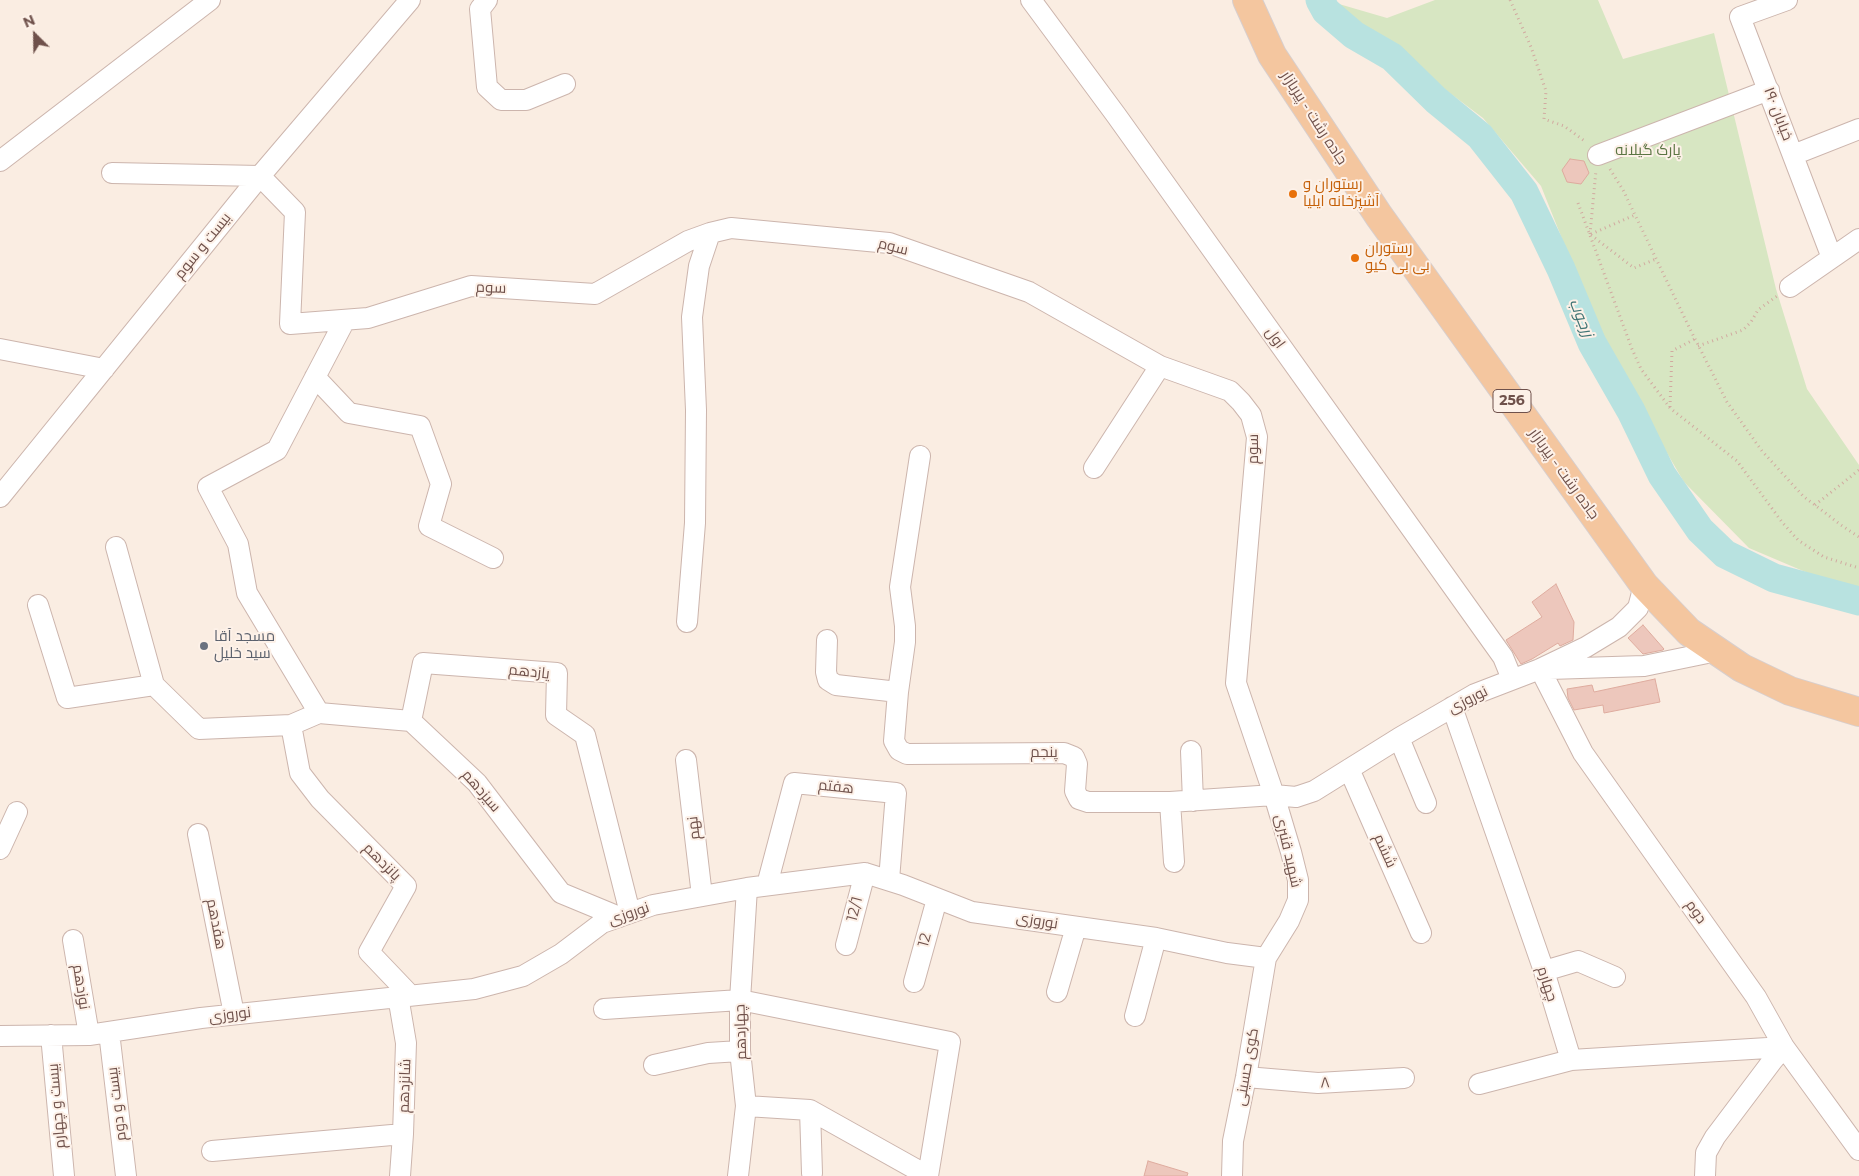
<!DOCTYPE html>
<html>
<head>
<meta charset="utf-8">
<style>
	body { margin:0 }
	#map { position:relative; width:1859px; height:1176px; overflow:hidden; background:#faede2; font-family:Montserrat,sans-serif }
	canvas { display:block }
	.north { position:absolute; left:10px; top:10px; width:50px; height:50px; -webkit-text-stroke:4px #fdf1e8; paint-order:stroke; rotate:337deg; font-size:14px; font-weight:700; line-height:20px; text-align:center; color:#6f514b }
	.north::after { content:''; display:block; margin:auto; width:18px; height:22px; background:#6f514b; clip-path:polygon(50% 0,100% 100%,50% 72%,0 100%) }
</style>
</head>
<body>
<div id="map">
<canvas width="1859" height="1176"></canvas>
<div class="north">N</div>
</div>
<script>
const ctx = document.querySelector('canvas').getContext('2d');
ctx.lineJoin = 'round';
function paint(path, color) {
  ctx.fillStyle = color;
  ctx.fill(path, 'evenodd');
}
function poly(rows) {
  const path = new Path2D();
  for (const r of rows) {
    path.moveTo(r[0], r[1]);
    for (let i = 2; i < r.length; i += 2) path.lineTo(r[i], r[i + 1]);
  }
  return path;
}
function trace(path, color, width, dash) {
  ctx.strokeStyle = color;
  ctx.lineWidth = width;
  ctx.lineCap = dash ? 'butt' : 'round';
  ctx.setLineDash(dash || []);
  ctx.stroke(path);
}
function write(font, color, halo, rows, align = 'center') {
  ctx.font = font + ' Montserrat,Cairo,sans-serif';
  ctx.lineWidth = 4;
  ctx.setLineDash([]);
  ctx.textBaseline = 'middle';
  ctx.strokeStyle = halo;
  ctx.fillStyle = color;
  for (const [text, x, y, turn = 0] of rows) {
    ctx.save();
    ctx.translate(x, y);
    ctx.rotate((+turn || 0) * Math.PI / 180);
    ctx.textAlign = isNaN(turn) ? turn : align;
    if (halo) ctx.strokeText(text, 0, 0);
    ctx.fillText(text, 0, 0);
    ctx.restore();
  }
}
const green = poly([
	[1435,0,1598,0,1623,59,1714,33,1776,289,1807,389,1859,465,1859,591,1836,585,1749,548,1684,482,1606,349,1541,186,1483,118,1375,37,1339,4,1387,18]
]);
const river = poly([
	[1320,0,1326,11,1354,35,1392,57,1436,100,1480,136,1524,192,1561,269,1592,343,1631,411,1662,475,1700,530,1725,554,1774,578,1859,601]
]);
const building = poly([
	[1570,159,1584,161,1589,173,1581,184,1567,182,1562,170,1570,159],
	[1556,584,1574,622,1573,640,1560,646,1558,643,1532,659,1521,664,1506,640,1542,617,1532,602,1556,584],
	[1643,625,1664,649,1663,650,1643,654,1628,638,1643,625],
	[1655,679,1660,702,1604,713,1603,705,1574,710,1568,698,1567,689,1592,685,1594,692,1655,679],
	[1148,1161,1188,1173,1187,1176,1144,1176,1148,1161]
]);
const path = poly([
	[1510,0,1531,47,1546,91,1544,119,1564,126,1586,142],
	[1610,169,1623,190,1690,329,1727,402,1762,451,1803,496,1841,525,1859,537],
	[1578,203,1632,349,1641,369,1670,408,1737,461,1782,522,1798,540,1824,557,1859,568],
	[1590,234,1596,170],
	[1591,234,1635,215],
	[1591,235,1634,268,1656,259],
	[1698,346,1743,330,1751,322,1758,310,1777,296],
	[1670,407,1672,351,1695,339],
	[1815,505,1859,470]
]);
const minor = poly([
	[487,0,480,9,487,87,501,100,526,100,565,84],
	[1031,0,1116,115,1503,657,1512,679],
	[1787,0,1740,17,1832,258],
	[1598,155,1769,90],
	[1793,155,1859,129],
	[0,161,210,0],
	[112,173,260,176,295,212,290,324,368,318,471,286,595,294,688,241,710,233,731,228,889,243,1029,292,1160,366,1230,391,1241,402,1251,415,1257,437,1236,683,1274,795,1291,852,1298,880,1298,900,1289,921,1266,958,1246,1077,1233,1141,1232,1176],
	[1790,287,1859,239],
	[0,349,104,369],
	[315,377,349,413,420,426,441,484,429,526,493,558],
	[920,456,900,587,905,626,905,642,898,692,894,741,899,750,907,754,1064,753,1074,757,1077,764,1075,791,1079,799,1088,802,1170,802,1274,795,1296,797,1314,791,1399,738,1475,694,1540,669,1586,647,1619,627,1638,608,1644,585],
	[1094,468,1160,366],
	[0,497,260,176,410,0],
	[116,547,154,685,199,729,291,725,319,713,411,721,477,783,561,893,619,917],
	[38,605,67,698,154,685],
	[687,622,695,523,696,410,692,317,699,266,710,233],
	[827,640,826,672,828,680,836,685,898,692],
	[1540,669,1583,753,1756,997,1784,1047,1859,1150],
	[1549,669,1644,666,1717,651],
	[1452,707,1544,971,1571,1060,1784,1047],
	[319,713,247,593,238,544,208,487,277,450,345,320],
	[411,721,423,663,557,673,556,715,585,735,630,913],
	[291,725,300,773,320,799,406,886,369,952,410,995],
	[1399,738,1426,803],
	[1191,751,1193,801],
	[686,760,702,896],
	[1349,769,1421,933],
	[1170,802,1174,862],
	[198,834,234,1014],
	[0,849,17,812],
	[767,885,794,783,896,793,889,880],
	[73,940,89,1035],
	[846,945,865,873],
	[1544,971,1578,961,1615,977],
	[914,982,937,899],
	[1057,992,1076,927],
	[398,996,406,1043,403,1134,400,1176],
	[604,1009,740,1000,950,1042,928,1176,810,1110,746,1106],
	[1135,1016,1156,938],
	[109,1032,126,1176],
	[51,1035,64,1176],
	[0,1036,89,1035,201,1018,474,989,523,976,561,954,602,923,653,905,747,888,865,873,903,885,972,912,1156,938,1227,953,1266,958],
	[654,1065,708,1053,740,1051],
	[1246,1077,1318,1083,1404,1078],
	[1479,1084,1571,1060],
	[810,1110,812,1173],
	[212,1151,403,1134],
	[738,1176,746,1106,740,1051,740,1000,747,888],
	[1705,1176,1706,1153,1715,1137,1773,1060,1784,1047]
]);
const primary = poly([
	[1247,0,1272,55,1379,216,1644,585,1689,632,1742,668,1790,691,1859,712]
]);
const markers = [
	[1293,194,5,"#e8710a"],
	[1355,258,5,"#e8710a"],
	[204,646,5,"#6b7280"]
];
const shields = [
	[1512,401,38]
];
const shieldNames = [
	["256",1512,401]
];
const streetNames = [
	["خیابان ۱۹۰",1778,114,69],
	["جاده رشت - پیربازار",1314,118,57],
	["بیست و سوم",203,246,-51],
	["سوم",893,247,14],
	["سوم",491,288,2],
	["اول",1275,338,54],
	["سوم",1254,449,-90],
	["جاده رشت - پیربازار",1564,474,54],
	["یازدهم",529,672,6],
	["نوروزی",1468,700,-27],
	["پنجم",1044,753],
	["هفتم",836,787,6],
	["سیزدهم",481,791,49],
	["نهم",694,828,-97],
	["شهید قنبری",1288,851,77],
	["ششم",1385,851,66],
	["پانزدهم",382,862,45],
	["12/1",855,909,-76],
	["دوم",1696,912,55],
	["نوروزی",629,914,-19],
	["نوروزی",1037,921,9],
	["هفدهم",216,924,79],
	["12",925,940,-75],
	["چهارم",1547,984,72],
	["نوزدهم",81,987,81],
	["نوروزی",230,1015,-7],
	["چهاردهم",741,1032,-92],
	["کوی حسینی",1247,1067,-80],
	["۸",1325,1083,-1],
	["شانزدهم",405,1086,-88],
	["بیست و دوم",117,1104,-97],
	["بیست و چهارم",57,1106,-95]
];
const parkNames = [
	["پارک گیلانه",1648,151]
];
const foodNames = [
	["رستوران و",1303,185],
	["آشپزخانه ایلیا",1303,202],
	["رستوران",1365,249],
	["بی بی کیو",1365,266]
];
const worshipNames = [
	["مسجد آقا",214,637],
	["سید خلیل",214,654]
];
const waterNames = [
	["زرجوب",1581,318,68]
];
paint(green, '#d7e6c2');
trace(river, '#b8e2e0', 29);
paint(building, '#edc7bc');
trace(building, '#deab9e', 1);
trace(minor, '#ccb5ad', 22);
trace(primary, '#d7cecd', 30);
trace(path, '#d1aaa0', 3, [1, 4]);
trace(minor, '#fff', 20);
trace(primary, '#f4c69f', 28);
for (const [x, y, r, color] of markers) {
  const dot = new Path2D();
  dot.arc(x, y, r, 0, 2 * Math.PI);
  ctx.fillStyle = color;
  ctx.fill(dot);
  trace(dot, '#fdf1e8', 2);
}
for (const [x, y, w] of shields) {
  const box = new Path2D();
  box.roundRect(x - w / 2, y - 11.5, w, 23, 4);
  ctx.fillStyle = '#fdf1e8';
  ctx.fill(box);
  trace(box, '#6f514b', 1);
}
write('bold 14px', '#6f514b', null, shieldNames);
write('15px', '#6f514b', '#fdf1e8', streetNames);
write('15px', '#5b7543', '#fdf1e8', parkNames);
write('15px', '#c56008', '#fdf1e8', foodNames, 'left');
write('15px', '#5b616d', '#fdf1e8', worshipNames, 'left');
write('italic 16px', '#407474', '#fdf1e8', waterNames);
</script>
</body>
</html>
